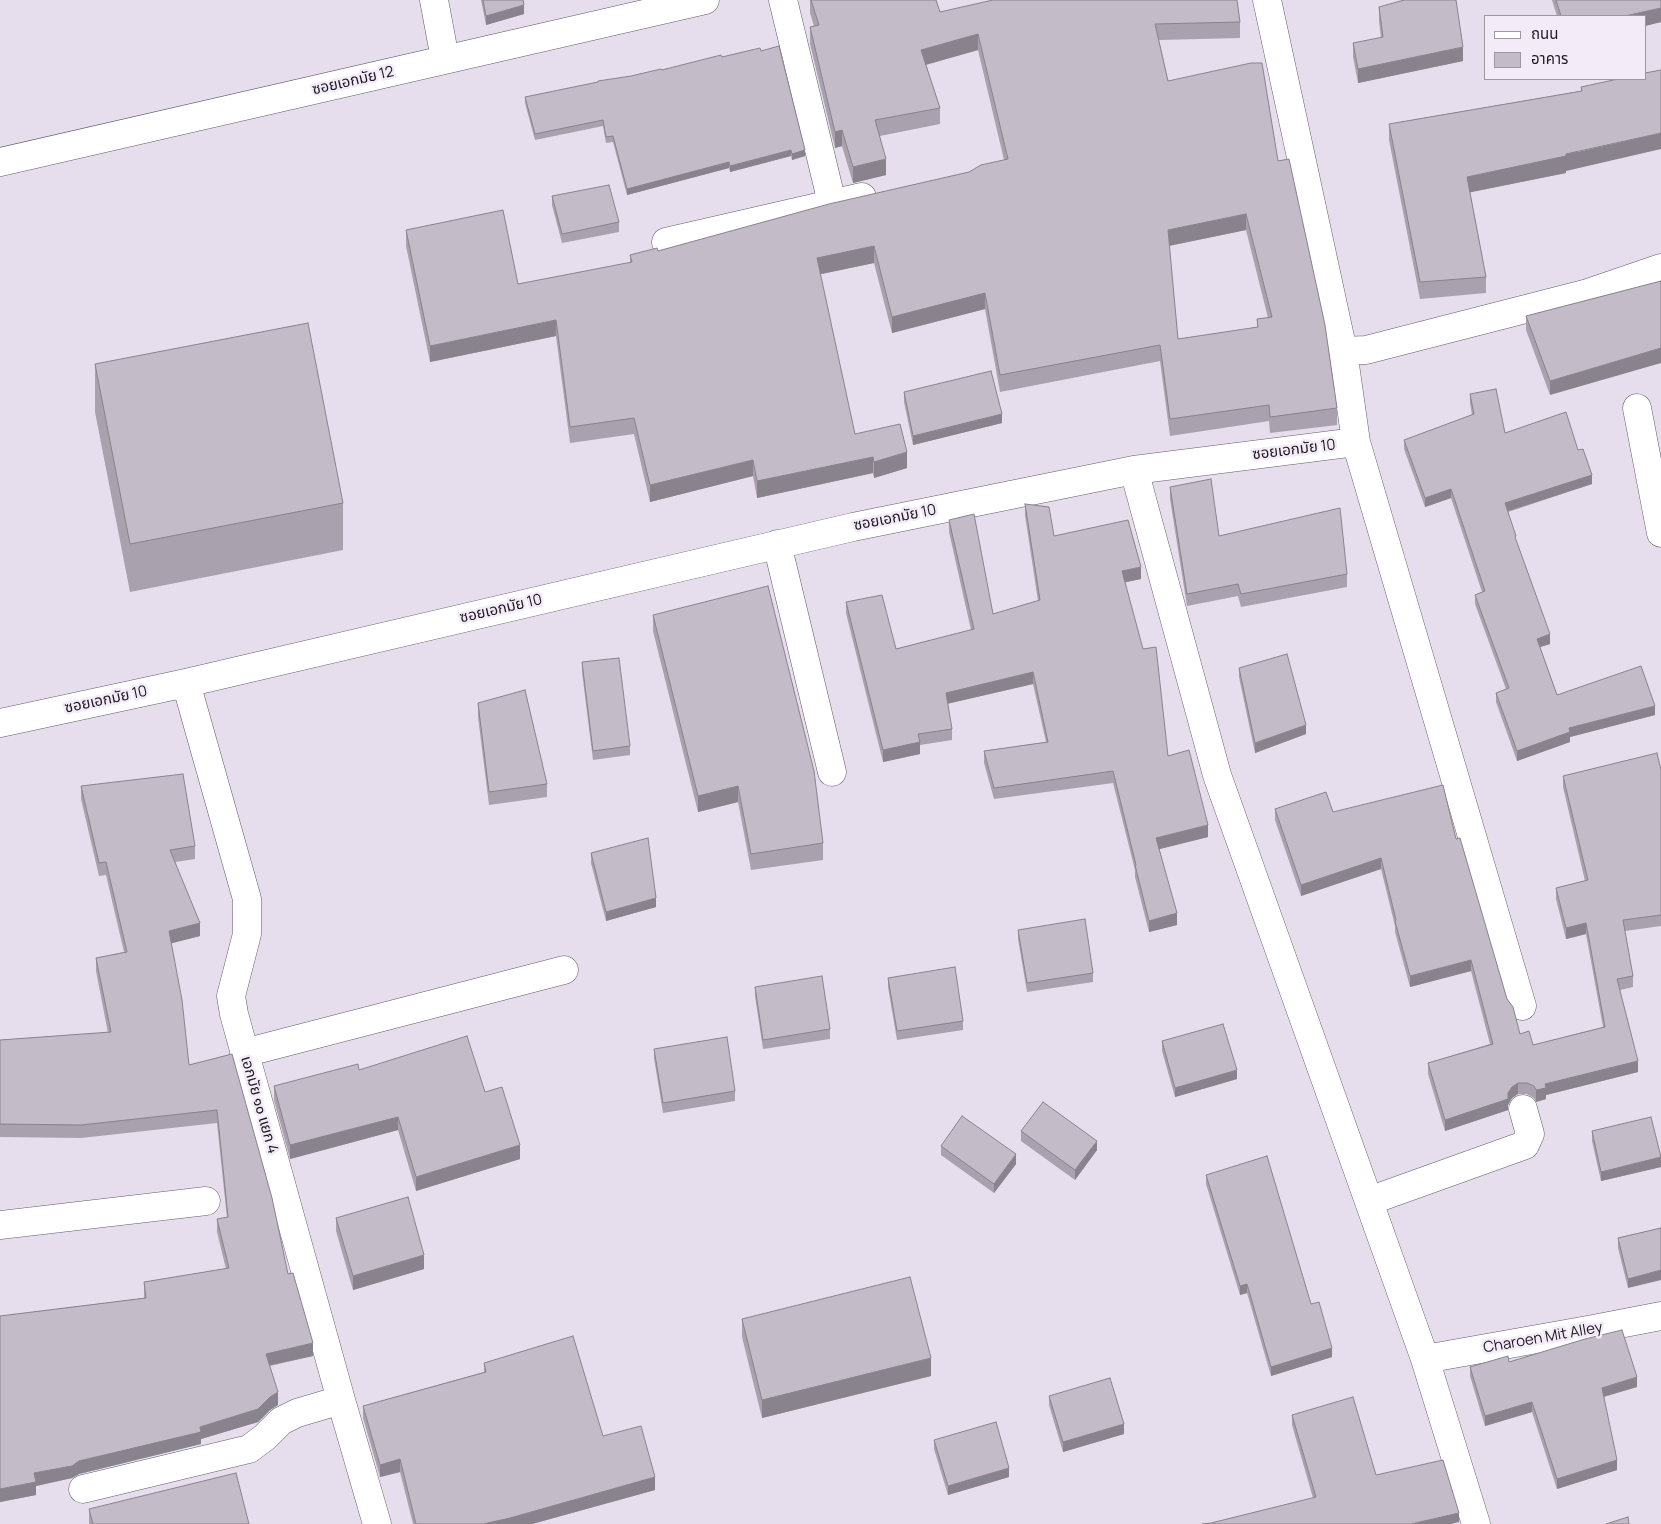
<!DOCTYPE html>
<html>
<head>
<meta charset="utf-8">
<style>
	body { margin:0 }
	#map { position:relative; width:1661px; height:1524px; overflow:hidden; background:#e6deec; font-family:Manrope,"Noto Sans Thai",sans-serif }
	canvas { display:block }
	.legend { position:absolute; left:1484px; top:15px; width:162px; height:65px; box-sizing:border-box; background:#f4ebf9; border:1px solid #9e97a1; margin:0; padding:6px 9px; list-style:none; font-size:15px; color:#1c191d }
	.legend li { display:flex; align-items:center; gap:10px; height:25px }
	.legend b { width:25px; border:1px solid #9e97a1 }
</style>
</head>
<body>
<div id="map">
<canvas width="1661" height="1524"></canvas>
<ul class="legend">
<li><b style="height:6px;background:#fff"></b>ถนน</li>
<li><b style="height:14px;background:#c4bbc9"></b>อาคาร</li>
</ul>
</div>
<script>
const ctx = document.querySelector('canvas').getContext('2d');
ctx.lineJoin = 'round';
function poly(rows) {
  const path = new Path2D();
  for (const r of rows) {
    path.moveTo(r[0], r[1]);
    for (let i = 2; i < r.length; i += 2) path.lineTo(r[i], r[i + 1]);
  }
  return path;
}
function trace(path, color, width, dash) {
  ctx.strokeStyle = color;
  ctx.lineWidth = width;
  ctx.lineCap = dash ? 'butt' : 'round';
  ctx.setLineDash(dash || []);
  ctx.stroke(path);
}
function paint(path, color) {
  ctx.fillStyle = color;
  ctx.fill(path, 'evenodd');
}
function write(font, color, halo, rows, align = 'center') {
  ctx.font = font + ' Manrope,"Noto Sans Thai",sans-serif';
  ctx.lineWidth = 5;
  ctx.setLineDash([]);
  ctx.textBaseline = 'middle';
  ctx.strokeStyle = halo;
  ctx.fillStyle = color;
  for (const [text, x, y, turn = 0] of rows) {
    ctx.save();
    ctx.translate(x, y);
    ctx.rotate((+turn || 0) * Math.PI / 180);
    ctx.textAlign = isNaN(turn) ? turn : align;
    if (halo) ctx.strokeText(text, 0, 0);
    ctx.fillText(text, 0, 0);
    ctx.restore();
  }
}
const minor = poly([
	[434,0,445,59],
	[783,0,832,203],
	[0,162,705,0],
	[666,242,862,197],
	[1343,351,1366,350,1588,293,1661,268],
	[1637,408,1661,533],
	[1356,442,1522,1006],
	[1134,470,1217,775,1425,1359,1476,1524],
	[777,544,832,772],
	[186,683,247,899,247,934,231,996,234,1014,341,1400,377,1524],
	[0,723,186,683,853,527,1134,470,1356,442,1343,351,1267,0],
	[244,1053,564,970],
	[1369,1201,1525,1145,1530,1134,1523,1109],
	[0,1225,206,1201],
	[1425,1359,1588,1330,1661,1316],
	[83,1489,249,1449,265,1437,281,1421,297,1413,341,1400]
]);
const wall = poly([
	[481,0,523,0,524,14,486,25],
	[810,0,936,0,940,12,1240,22,1240,38,1159,40,1168,81,1278,161,1337,408,1337,425,1270,433,1269,421,1170,436,1160,361,1000,392,985,309,892,333,874,263,820,274,855,434,907,468,874,478,873,473,757,498,753,476,650,502,634,434,570,443,556,336,430,362,406,246,406,230,518,284,630,263,630,255,658,251,969,172,1004,160,978,50,926,65,940,108,940,124,880,136,886,175,853,183,842,146,835,148,810,44,810,27,814,26,810,13],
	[1246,230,1268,318,1257,319,1257,328,1178,339,1169,246],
	[1552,0,1661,0,1661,22,1645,26,1645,16,1557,16],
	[1379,7,1463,61,1358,83,1353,57,1353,43,1381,38,1379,21],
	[761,51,805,156,792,160,791,156,730,172,729,168,627,195,613,142,606,143,603,126,535,140,525,103,525,97,631,76,722,57],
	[1618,79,1566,171,1566,173,1470,192,1486,277,1486,293,1420,299,1389,140,1389,124,1581,91,1581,87],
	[552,196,619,222,619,232,562,243,552,205],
	[1661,281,1550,395,1526,330,1526,316],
	[95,364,343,503,343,550,130,592,95,412],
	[904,392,1002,423,913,445,904,402],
	[1470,394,1505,433,1578,450,1592,484,1508,512,1516,541,1550,644,1540,647,1557,695,1655,715,1570,737,1570,742,1517,761,1496,702,1496,693,1506,689,1475,604,1475,595,1482,592,1451,498,1425,507,1404,449,1404,440,1472,415,1470,403],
	[1170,487,1219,536,1347,574,1347,587,1241,607,1238,596,1187,606,1170,499],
	[1025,504,1054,536,1141,579,1125,582,1168,756,1208,837,1159,849,1177,925,1149,932,1135,877,1135,870,1113,783,994,799,984,763,984,751,1046,742,1033,684,947,704,952,729,952,740,920,745,920,754,883,762,846,613,846,602,896,649,971,630,949,532,949,520,993,614,1038,601,1025,515],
	[653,615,823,843,823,860,751,870,738,802,698,812,653,631],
	[582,662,630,746,630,755,593,760,582,672],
	[1239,668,1306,734,1255,753,1239,677],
	[478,703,547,784,547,797,489,805,478,717],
	[1661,770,1661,926,1625,931,1633,976,1633,987,1620,990,1638,1072,1546,1095,1546,1099,1536,1102,1534,1098,1527,1094,1518,1094,1512,1098,1508,1105,1508,1110,1445,1131,1428,1074,1428,1063,1490,1044,1471,971,1410,987,1395,932,1395,926,1381,869,1301,896,1275,820,1275,809,1333,812,1456,839,1507,999,1520,1034,1533,1045,1603,1027,1586,934,1566,939,1556,899,1556,888,1585,881,1563,787,1563,776],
	[81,786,195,846,195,859,175,862,200,936,171,943,189,1065,232,1054,288,1274,313,1356,270,1366,278,1405,270,1410,258,1422,201,1439,201,1444,79,1474,72,1478,36,1486,36,1495,0,1502,0,1316,144,1298,144,1282,226,1269,217,1232,217,1219,227,1218,217,1123,81,1138,0,1137,0,1040,108,1033,96,971,96,958,124,952,106,875,99,876,81,799],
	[591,853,656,907,606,921,591,863],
	[1018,930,1093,973,1093,982,1027,992,1018,939],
	[888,978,963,1021,963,1030,897,1040,888,987],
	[755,987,830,1029,830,1039,763,1049,755,996],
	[1162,1041,1237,1079,1175,1097,1162,1051],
	[654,1049,735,1091,735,1101,663,1113,654,1058],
	[359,1070,485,1092,520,1159,416,1191,398,1130,290,1159,274,1100,274,1086],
	[1021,1131,1097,1150,1075,1180,1021,1141],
	[1592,1131,1661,1155,1661,1167,1601,1181,1592,1141],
	[941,1146,1016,1164,994,1193,941,1155],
	[1206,1175,1311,1304,1332,1357,1271,1376,1247,1293,1240,1295,1206,1184],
	[336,1218,424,1269,353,1290,336,1231],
	[1661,1228,1628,1288,1618,1248,1618,1238],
	[742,1319,931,1376,762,1418,742,1337],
	[1509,1362,1637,1387,1604,1397,1617,1470,1557,1489,1532,1412,1485,1426,1470,1376,1470,1367],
	[484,1363,603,1436,655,1490,532,1524,413,1524,400,1472,380,1477,363,1418,363,1406,484,1372],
	[1049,1396,1124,1434,1063,1452,1049,1405],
	[1292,1415,1376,1475,1459,1522,1211,1523,1313,1498,1292,1425],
	[934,1440,1009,1477,948,1495,934,1449],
	[89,1509,249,1524,89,1524]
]);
const shadedWall = poly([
	[524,5,524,14,486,25,486,16],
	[1661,8,1661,22,1645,26,1645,16,1625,16],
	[978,34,978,50,921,66,921,50],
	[1463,47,1463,61,1358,83,1358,69],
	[842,130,842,146,835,148,835,132],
	[1661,133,1661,149,1566,171,1566,173,1467,193,1467,177],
	[791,150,791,156,730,172,730,166],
	[805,150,805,156,792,160,792,154],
	[886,159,886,175,853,183,853,167],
	[729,162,729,168,627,195,627,189],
	[1246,214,1246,230,1168,246,1168,230],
	[874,246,874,263,817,275,817,258],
	[985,293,985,309,892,333,892,317],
	[556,320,556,336,430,362,430,346],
	[1661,348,1661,363,1550,395,1550,381],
	[1002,414,1002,423,913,445,913,436],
	[907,452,907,468,874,478,874,462],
	[873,457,873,473,757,498,757,481],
	[753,460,753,476,650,502,650,485],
	[1592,475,1592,484,1505,512,1505,503],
	[1451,489,1451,498,1425,507,1425,498],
	[1141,567,1141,579,1122,583,1122,571],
	[1550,634,1550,644,1537,648,1537,639],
	[1033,672,1033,684,946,704,946,693],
	[1655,706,1655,715,1570,737,1570,742,1517,761,1517,751,1569,728],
	[1306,725,1306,734,1255,753,1255,743],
	[920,742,920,754,883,762,883,750],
	[738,786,738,802,698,812,698,796],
	[1208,825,1208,837,1156,850,1156,838],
	[1381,858,1381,869,1301,896,1301,885],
	[656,898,656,907,606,921,606,912],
	[1177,913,1177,925,1149,932,1149,921],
	[200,923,200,936,169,944,169,931],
	[1586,923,1586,934,1566,939,1566,928],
	[1471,960,1471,971,1410,987,1410,976],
	[1638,1061,1638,1072,1546,1095,1546,1099,1536,1102,1536,1090,1545,1084],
	[1237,1070,1237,1079,1175,1097,1175,1088],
	[1518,1083,1518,1094,1512,1098,1508,1105,1508,1110,1445,1131,1445,1120,1508,1093,1512,1087],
	[398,1117,398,1130,290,1159,290,1145],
	[1097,1141,1097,1150,1075,1180,1075,1170],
	[520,1145,520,1159,416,1191,416,1177],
	[1016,1154,1016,1164,994,1193,994,1184],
	[1661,1157,1661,1167,1601,1181,1601,1172],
	[424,1255,424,1269,353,1290,353,1276],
	[1661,1270,1661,1280,1628,1288,1628,1279],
	[1247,1284,1247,1293,1240,1295,1240,1286],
	[313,1343,313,1356,266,1366,266,1354],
	[1332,1348,1332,1357,1271,1376,1271,1367],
	[931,1358,931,1376,762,1418,762,1400],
	[1637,1377,1637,1387,1602,1397,1602,1388],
	[278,1392,278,1405,270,1410,258,1422,201,1439,201,1444,79,1474,72,1478,36,1486,36,1495,0,1502,0,1489,34,1473,200,1427],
	[1532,1402,1532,1412,1485,1426,1485,1416],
	[1124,1424,1124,1434,1063,1452,1063,1442],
	[400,1459,400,1472,380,1477,380,1465],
	[1617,1460,1617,1470,1557,1489,1557,1479],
	[1009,1468,1009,1477,948,1495,948,1486],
	[655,1477,655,1490,532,1524,483,1524],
	[1459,1513,1459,1522,1451,1524,1411,1524]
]);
const building = poly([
	[483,0,523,0,524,5,486,16,483,0],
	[811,0,936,0,940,12,993,0,1237,0,1240,22,1155,24,1168,81,1251,63,1262,63,1278,161,1289,159,1325,325,1337,408,1270,417,1269,405,1170,419,1160,345,1000,375,985,293,892,317,874,246,817,258,855,434,900,424,907,452,874,462,873,457,757,481,753,460,650,485,634,418,570,427,556,320,430,346,406,230,503,210,518,284,632,262,630,255,657,248,658,251,829,204,969,172,981,165,1008,159,978,34,921,50,940,108,875,120,886,159,853,167,842,130,835,132,810,27,819,25,811,0],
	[1246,214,1272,317,1257,319,1258,327,1178,339,1168,230,1246,214],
	[1404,0,1456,0,1463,47,1358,69,1353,43,1383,37,1379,7,1404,0],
	[1556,0,1661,0,1661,8,1625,16,1561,16,1556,0],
	[779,46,805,150,792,154,791,150,730,166,729,162,627,189,613,136,606,137,603,120,535,134,525,97,598,82,598,81,631,76,661,69,662,70,721,55,722,57,760,48,761,51,779,46],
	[1661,70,1661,133,1566,154,1566,156,1467,177,1486,277,1420,282,1389,124,1582,91,1581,87,1618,79,1645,79,1645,73,1661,70],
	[609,185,619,222,562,234,552,196,609,185],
	[1661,281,1661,348,1550,381,1526,316,1661,281],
	[308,323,343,503,130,544,95,364,308,323],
	[991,371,1002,414,913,436,904,392,991,371],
	[1496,389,1505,433,1566,412,1578,450,1583,449,1592,475,1505,503,1516,536,1515,537,1550,634,1537,639,1557,695,1641,666,1655,706,1569,728,1570,732,1517,751,1496,693,1509,688,1475,595,1485,591,1451,489,1425,498,1404,440,1474,414,1470,394,1496,389],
	[1211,479,1219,536,1340,508,1347,574,1241,594,1238,584,1187,594,1170,487,1211,479],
	[1025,504,1049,507,1054,536,1128,520,1141,567,1122,571,1143,649,1156,647,1168,756,1189,750,1208,825,1156,838,1177,913,1149,921,1135,865,1136,865,1113,771,994,788,984,751,1048,742,1033,672,946,693,952,729,918,734,920,742,883,750,846,602,882,595,896,649,974,629,949,520,974,514,993,614,1040,600,1025,504],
	[768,586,814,771,823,843,751,854,738,786,698,796,653,615,768,586],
	[1287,654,1306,725,1255,743,1239,668,1287,654],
	[619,658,630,746,593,751,582,662,619,658],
	[525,690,547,784,489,792,478,703,525,690],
	[1657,753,1661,770,1661,915,1623,920,1633,976,1617,979,1638,1061,1545,1084,1546,1088,1536,1090,1534,1086,1527,1083,1518,1083,1512,1087,1508,1093,1508,1099,1445,1120,1428,1063,1493,1044,1471,960,1410,976,1395,921,1396,920,1381,858,1301,885,1275,809,1326,792,1333,812,1443,785,1456,839,1460,838,1507,999,1513,1007,1520,1034,1529,1031,1533,1045,1605,1027,1586,923,1566,928,1556,888,1588,880,1563,776,1657,753],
	[183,774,195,846,170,850,200,923,169,931,182,1000,189,1065,232,1054,272,1198,288,1274,293,1273,313,1343,266,1354,278,1392,270,1397,258,1409,200,1427,201,1432,79,1461,72,1466,34,1473,36,1482,0,1489,0,1316,146,1298,144,1282,229,1268,217,1219,228,1217,217,1110,81,1125,0,1124,0,1040,111,1032,96,958,127,952,106,862,99,863,81,786,183,774],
	[648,838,656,898,606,912,591,853,648,838],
	[1085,919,1093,973,1027,983,1018,930,1085,919],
	[955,967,963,1021,897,1031,888,978,955,967],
	[822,976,830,1029,763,1040,755,987,822,976],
	[1223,1024,1237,1070,1175,1088,1162,1041,1223,1024],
	[467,1036,485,1092,502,1087,520,1145,416,1177,398,1117,290,1145,274,1086,358,1064,359,1070,467,1036],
	[727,1037,735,1091,663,1103,654,1049,727,1037],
	[1043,1102,1097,1141,1075,1170,1021,1131,1043,1102],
	[962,1116,1016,1154,994,1184,941,1146,962,1116],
	[1651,1117,1661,1157,1601,1172,1592,1131,1651,1117],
	[1267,1156,1311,1304,1319,1302,1332,1348,1271,1367,1247,1284,1240,1286,1206,1175,1267,1156],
	[408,1197,424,1255,353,1276,336,1218,408,1197],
	[1661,1228,1661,1270,1628,1279,1618,1238,1661,1228],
	[910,1277,931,1358,762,1400,742,1319,910,1277],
	[1622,1330,1637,1377,1602,1388,1617,1460,1557,1479,1532,1402,1485,1416,1470,1367,1508,1356,1509,1362,1585,1339,1622,1330],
	[573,1336,603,1436,641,1426,655,1477,510,1518,483,1524,416,1524,400,1459,380,1465,363,1406,486,1372,484,1363,573,1336],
	[1110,1378,1124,1424,1063,1442,1049,1396,1110,1378],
	[1353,1397,1376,1475,1443,1460,1459,1513,1411,1524,1202,1524,1211,1523,1316,1497,1292,1415,1353,1397],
	[996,1422,1009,1468,948,1486,934,1440,996,1422],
	[236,1473,249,1524,93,1524,89,1509,236,1473],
	[1628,1517,1629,1524,1606,1524,1628,1517]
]);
const streetNames = [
	["ซอยเอกมัย 12",353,81,-13],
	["ซอยเอกมัย 10",1294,450,-7],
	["ซอยเอกมัย 10",895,518,-11],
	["ซอยเอกมัย 10",501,609,-13],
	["ซอยเอกมัย 10",106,700,-12],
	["เอกมัย ๑๐ แยก 4",259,1105,74],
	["Charoen Mit Alley",1543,1338,-10]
];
trace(minor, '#645c68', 29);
trace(minor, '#fff', 28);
paint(wall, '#a9a1ad');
paint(shadedWall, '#89838d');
paint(building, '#c4bbc9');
trace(building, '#89838d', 1);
write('15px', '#1c191d', '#f4ebf9', streetNames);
</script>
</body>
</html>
